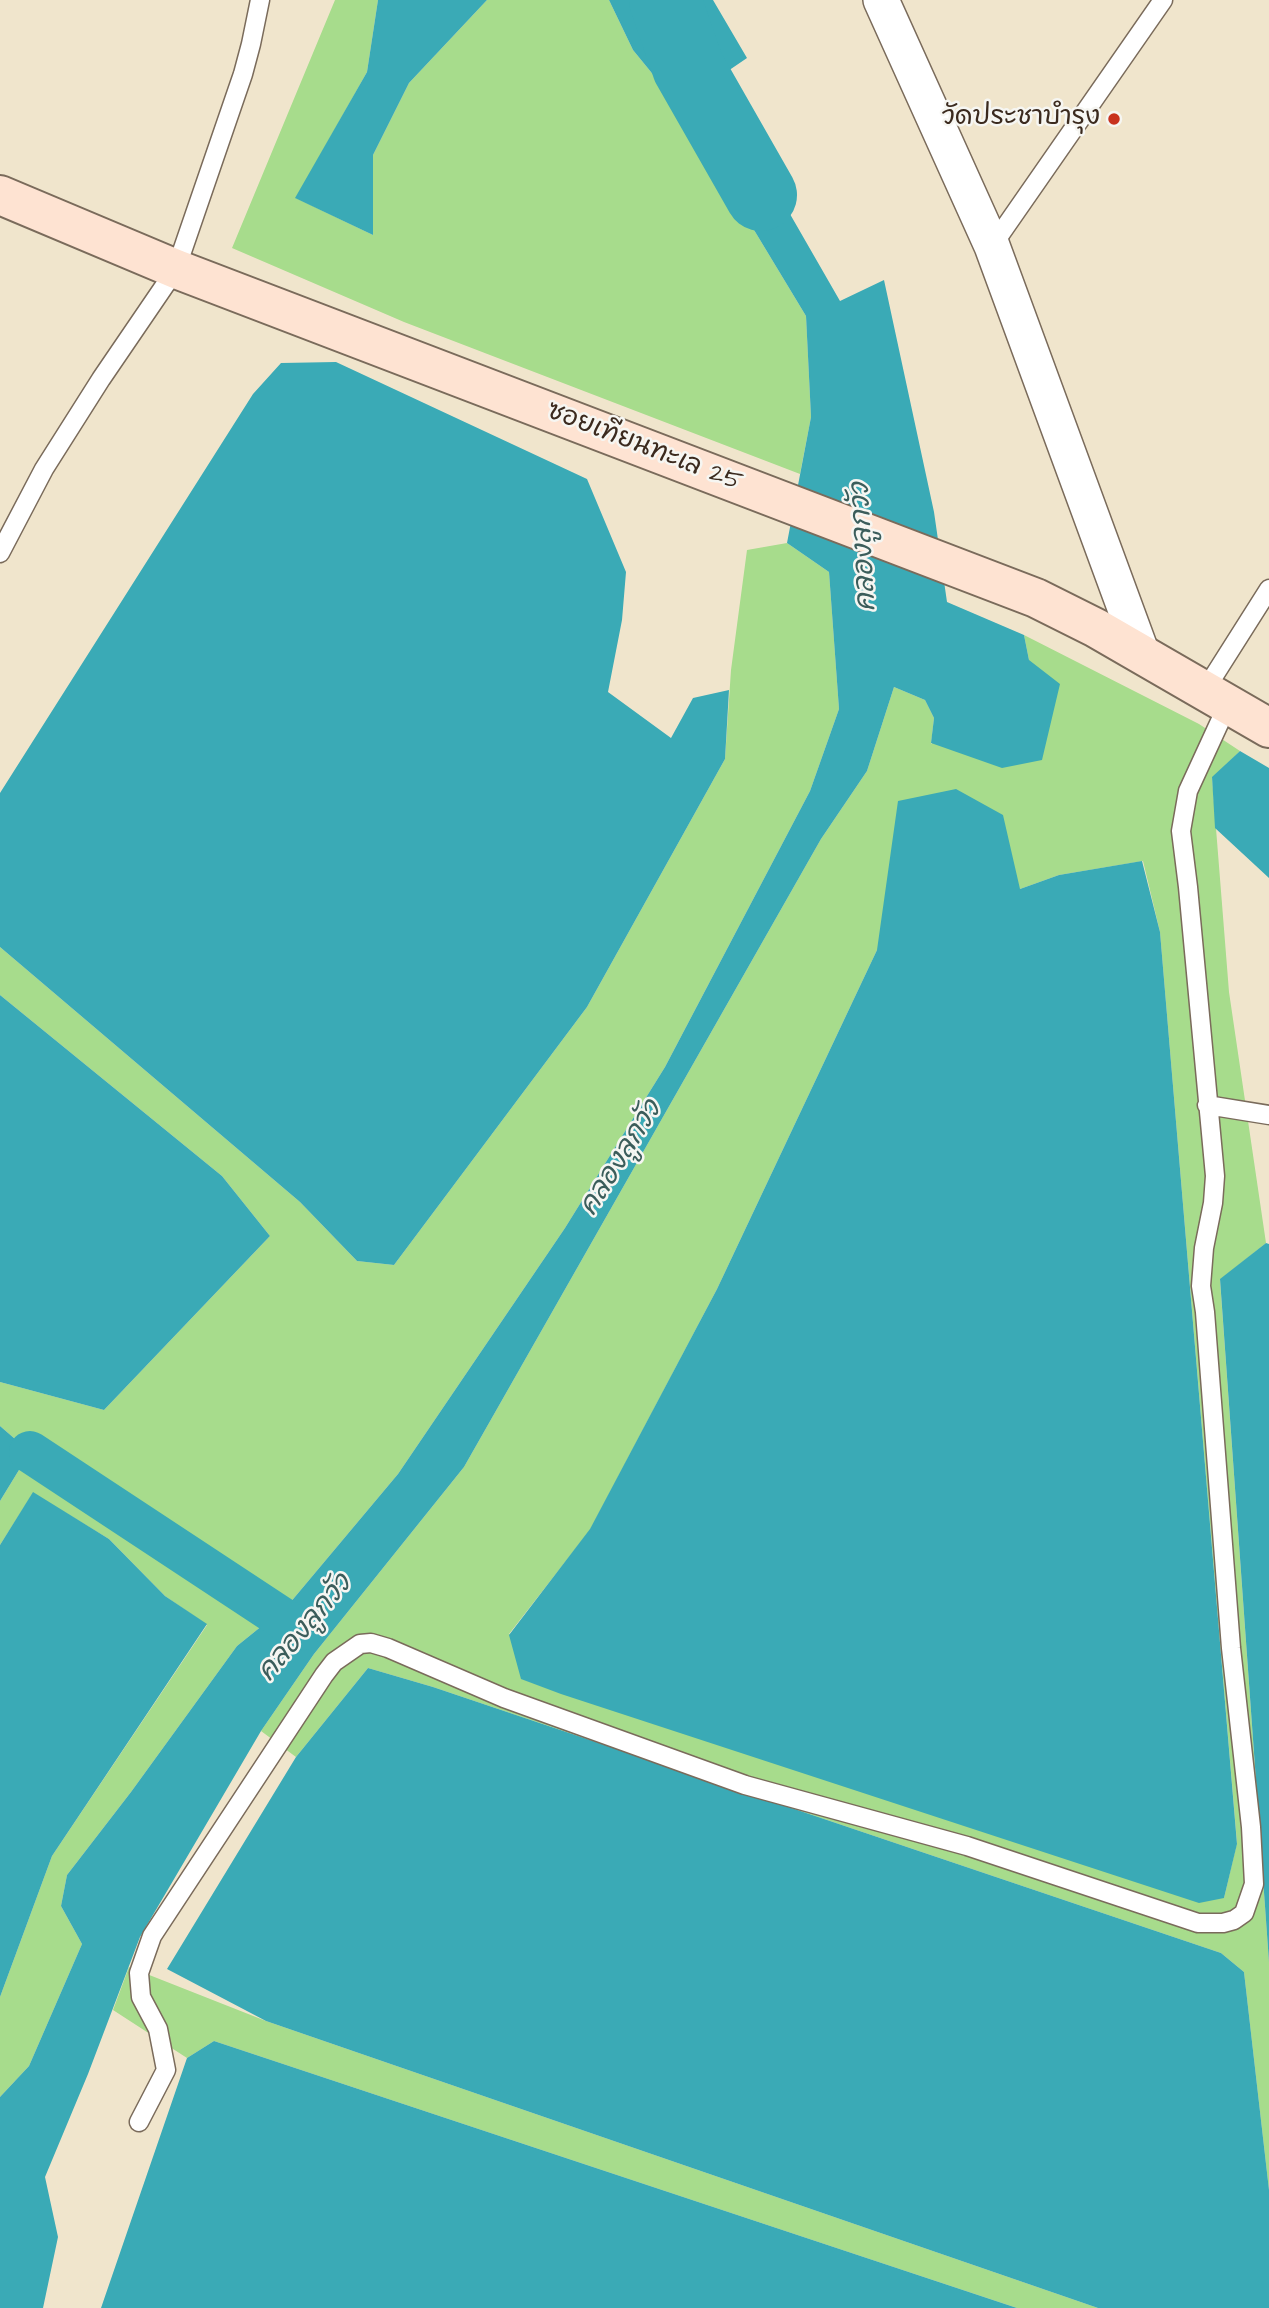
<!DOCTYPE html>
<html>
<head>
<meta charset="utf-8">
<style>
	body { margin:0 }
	canvas { display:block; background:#f0e5cc }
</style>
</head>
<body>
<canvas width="1269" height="2308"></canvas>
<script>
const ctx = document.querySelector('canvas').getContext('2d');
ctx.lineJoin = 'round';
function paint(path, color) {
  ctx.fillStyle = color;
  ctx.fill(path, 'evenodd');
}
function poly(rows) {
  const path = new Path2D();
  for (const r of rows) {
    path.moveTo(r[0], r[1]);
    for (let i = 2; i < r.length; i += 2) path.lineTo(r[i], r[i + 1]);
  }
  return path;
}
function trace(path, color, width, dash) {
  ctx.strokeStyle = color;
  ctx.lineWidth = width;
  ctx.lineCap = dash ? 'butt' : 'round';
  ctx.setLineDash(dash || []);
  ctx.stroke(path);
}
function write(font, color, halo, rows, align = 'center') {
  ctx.font = font + ' "Architects Daughter","Playpen Sans Thai",sans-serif';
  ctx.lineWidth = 5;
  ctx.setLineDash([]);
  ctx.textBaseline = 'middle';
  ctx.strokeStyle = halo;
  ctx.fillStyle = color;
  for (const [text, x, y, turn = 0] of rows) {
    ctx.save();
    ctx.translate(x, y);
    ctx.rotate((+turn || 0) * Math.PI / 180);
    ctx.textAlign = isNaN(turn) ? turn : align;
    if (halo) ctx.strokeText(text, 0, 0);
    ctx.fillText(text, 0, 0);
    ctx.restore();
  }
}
const green = poly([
	[335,0,378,0,367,72,296,198,373,235,373,155,409,83,487,0,609,0,633,50,678,105,690,124,806,316,811,417,800,474,404,322,232,248],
	[787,543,829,572,839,709,810,791,665,1067,565,1228,398,1474,289,1604,237,1646,131,1792,67,1875,61,1906,82,1944,29,2066,0,2097,0,1997,52,1856,207,1625,165,1596,109,1539,33,1493,0,1545,0,1501,30,1452,0,1426,0,1382,104,1410,270,1236,222,1176,0,995,0,947,300,1202,357,1261,394,1265,587,1007,725,759,731,670,747,550],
	[1024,635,1199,724,1240,751,1212,778,1229,992,1266,1243,1220,1280,1269,1962,1269,2190,1244,1972,1221,1953,433,1687,368,1668,296,1757,261,1731,314,1654,464,1467,821,839,867,771,894,687,925,700,934,718,931,744,1029,660],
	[1143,861,1160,932,1237,1843,1224,1898,509,1634,590,1530,717,1289,877,950,1020,889,1059,875],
	[129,1967,266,2021,1098,2308,1017,2308,214,2041,187,2058,113,2010]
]);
const water = poly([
	[378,0,487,0,409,83,373,155,373,235,295,198,367,72],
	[609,0,713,0,747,58,678,105,633,50],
	[725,101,840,301,884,280,934,512,947,602,1024,635,1029,660,1060,684,1042,760,1002,768,931,743,934,718,925,700,894,687,867,771,821,839,464,1467,314,1654,261,1731,140,1937,88,2074,45,2177,58,2237,43,2308,0,2308,0,2097,29,2066,82,1944,61,1906,67,1875,131,1792,237,1646,289,1604,398,1474,565,1228,665,1067,810,791,839,709,829,572,787,543,811,417,806,316,690,124],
	[336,362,587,479,626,572,622,620,608,692,671,738,693,698,729,690,725,759,587,1007,394,1265,357,1261,300,1202,0,947,0,793,253,394,281,363],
	[1240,751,1269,768,1269,878,1215,828,1212,777],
	[956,789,1003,815,1020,889,1059,875,1142,861,1160,932,1237,1844,1224,1898,1199,1903,561,1694,521,1679,509,1635,590,1529,717,1289,877,950,898,801],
	[0,995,222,1176,270,1236,104,1410,0,1382],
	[1266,1243,1269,1244,1269,1962,1220,1279],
	[0,1426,30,1452,0,1501],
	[33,1492,109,1539,165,1596,207,1624,52,1856,0,1997,0,1545],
	[368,1668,433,1687,1221,1953,1244,1972,1269,2190,1269,2308,1098,2308,266,2021,167,1969,296,1757],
	[214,2041,1017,2308,101,2308,187,2058]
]);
const canal = poly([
	[30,1452,300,1630]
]);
const river = poly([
	[665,0,688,67,761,195]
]);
const lane = poly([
	[992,246,1163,0],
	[0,553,44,469,101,379,176,269,243,74,251,44,260,0],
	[1205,690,1269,589],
	[1207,1105,1269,1115],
	[139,2122,166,2070,158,2029,141,1997,139,1973,152,1936,324,1675,334,1662,360,1644,371,1643,388,1648,504,1698,745,1785,967,1846,1198,1923,1223,1923,1234,1920,1244,1913,1254,1884,1251,1827,1231,1648,1205,1312,1201,1286,1204,1248,1213,1203,1215,1176,1188,887,1181,831,1188,791,1228,704]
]);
const street = poly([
	[881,0,992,246,1142,654]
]);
const secondary = poly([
	[0,195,176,269,1036,598,1096,628,1269,728]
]);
const markers = [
	[1114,119,7,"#c8321e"]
];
const poiNames = [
	["วัดประชาบํารุง",1100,119]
];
const streetNames = [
	["ซอยเทียนทะเล 25",644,448,21]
];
const waterNames = [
	["คลองลูกวัว",865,547,-93],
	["คลองลูกวัว",622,1159,-58],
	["คลองลูกวัว",306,1629,-50]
];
paint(green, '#a7dc8c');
paint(water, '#3aaab6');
trace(canal, '#3aaab6', 42);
trace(river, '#3aaab6', 72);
trace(lane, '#7a6b5b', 21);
trace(street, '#7a6b5b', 38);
trace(secondary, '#7a6b5b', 42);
trace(lane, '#fff', 18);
trace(street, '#fff', 35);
trace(secondary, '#fee3d2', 38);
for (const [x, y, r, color] of markers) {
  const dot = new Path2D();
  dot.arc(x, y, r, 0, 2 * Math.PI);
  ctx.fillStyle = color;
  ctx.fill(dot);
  trace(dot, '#f6f6f2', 2.5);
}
write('26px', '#3b2a1e', '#f6f6f2', poiNames, 'right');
write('26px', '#3b2a1e', '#f6f6f2', streetNames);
write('italic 28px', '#3b5d5b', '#f6f6f2', waterNames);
</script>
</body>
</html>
